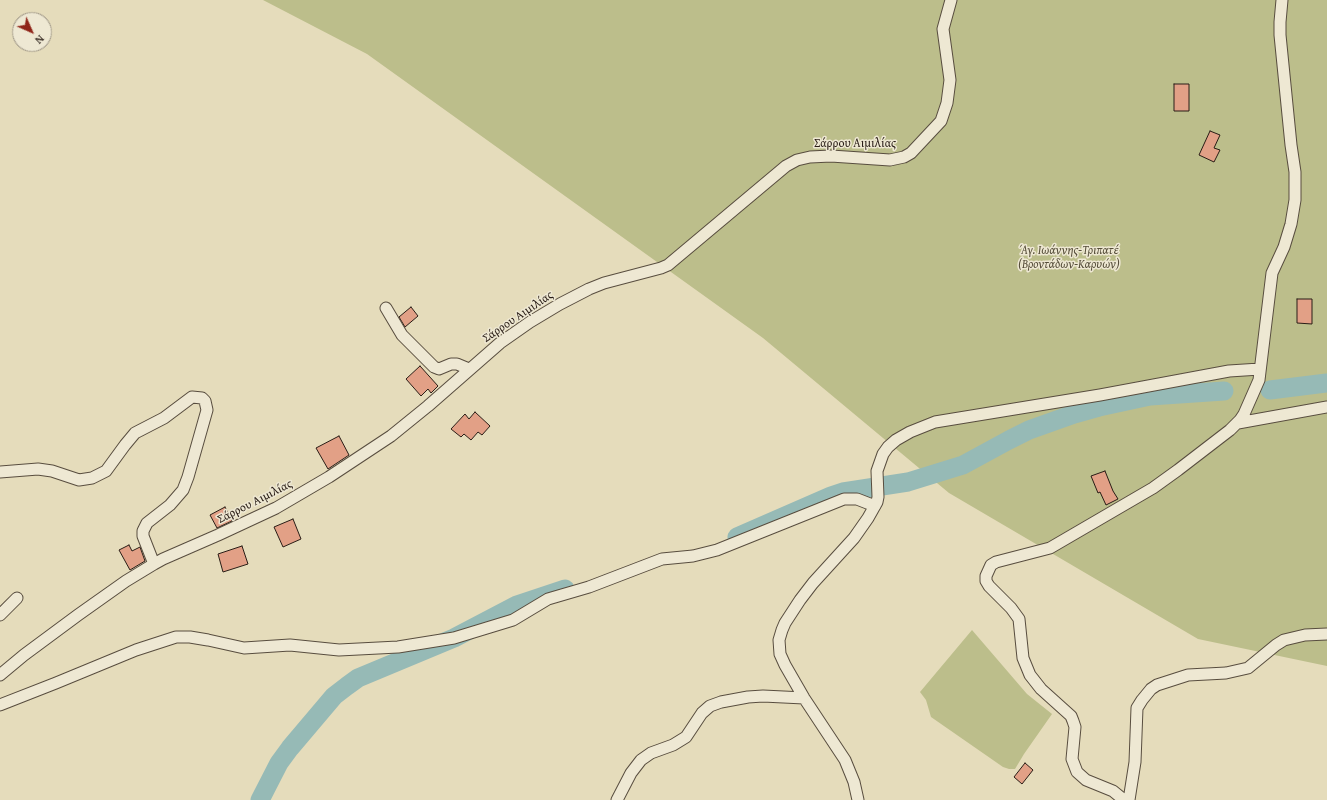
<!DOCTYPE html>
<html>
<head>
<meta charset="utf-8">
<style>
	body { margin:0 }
	#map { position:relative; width:1327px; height:800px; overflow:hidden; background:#e5dcbb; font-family:"Gentium Book Plus",serif }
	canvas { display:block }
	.north { position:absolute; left:12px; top:12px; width:40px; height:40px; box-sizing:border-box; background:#eee8d3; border:1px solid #9f9787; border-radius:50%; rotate:135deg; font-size:11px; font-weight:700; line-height:16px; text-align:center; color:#291d16 }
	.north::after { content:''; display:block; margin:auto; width:14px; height:18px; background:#8f2418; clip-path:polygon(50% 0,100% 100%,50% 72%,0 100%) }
</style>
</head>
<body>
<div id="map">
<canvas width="1327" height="800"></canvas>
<div class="north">N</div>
</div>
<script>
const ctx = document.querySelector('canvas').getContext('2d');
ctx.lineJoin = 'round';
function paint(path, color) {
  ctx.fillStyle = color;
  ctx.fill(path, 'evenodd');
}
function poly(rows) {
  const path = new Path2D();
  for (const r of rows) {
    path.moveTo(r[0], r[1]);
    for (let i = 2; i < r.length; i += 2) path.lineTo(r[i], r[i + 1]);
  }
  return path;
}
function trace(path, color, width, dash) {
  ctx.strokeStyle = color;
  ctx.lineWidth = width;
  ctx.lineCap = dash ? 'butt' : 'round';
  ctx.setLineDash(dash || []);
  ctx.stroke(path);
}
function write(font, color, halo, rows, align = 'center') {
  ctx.font = font + ' "Gentium Book Plus",serif';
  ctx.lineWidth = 3;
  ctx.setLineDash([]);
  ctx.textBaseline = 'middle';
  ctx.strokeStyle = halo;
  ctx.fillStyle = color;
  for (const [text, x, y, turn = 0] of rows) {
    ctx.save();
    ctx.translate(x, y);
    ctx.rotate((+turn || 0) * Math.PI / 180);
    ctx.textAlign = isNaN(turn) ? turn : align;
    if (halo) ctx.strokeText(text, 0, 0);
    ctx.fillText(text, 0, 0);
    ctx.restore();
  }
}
const green = poly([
	[263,0,1327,0,1327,666,1198,639,949,493,763,338,367,54],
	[972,630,1027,694,1052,714,1024,754,1015,769,1009,769,1003,767,931,717,926,700,920,692]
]);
const river = poly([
	[1270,390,1327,383],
	[737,537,831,496,843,492,908,482,963,465,1009,440,1029,430,1074,414,1099,407,1150,396,1224,391],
	[260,800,279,763,290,748,334,696,347,686,358,678,454,638,517,605,565,589]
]);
const building = poly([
	[1174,84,1189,84,1189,111,1174,111,1174,84],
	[1210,131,1220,135,1214,148,1220,150,1214,162,1199,155,1210,131],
	[1297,299,1312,299,1312,324,1297,323,1297,299],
	[411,307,418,316,405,327,399,317,411,307],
	[420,366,438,386,431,393,428,389,421,396,406,379,420,366],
	[475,412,490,426,482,435,478,432,471,440,464,434,461,437,451,429,465,414,469,419,475,412],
	[339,436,349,455,328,469,316,448,339,436],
	[1105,471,1113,491,1118,499,1106,505,1100,492,1098,493,1091,476,1105,471],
	[225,507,232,521,217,528,210,515,225,507],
	[293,519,301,539,283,547,274,527,293,519],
	[129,545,132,551,140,547,145,561,130,570,119,550,129,545],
	[242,546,248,564,223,572,218,554,242,546],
	[1025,763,1033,770,1022,784,1014,777,1025,763]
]);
const minor = poly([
	[386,308,402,335,434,367,439,369,451,364,457,364,469,369],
	[1238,423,1327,407],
	[0,472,38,469,52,471,79,480,92,478,106,471,125,445,135,433,164,418,192,397,202,398,205,401,207,410,188,477,183,490,170,505,147,523,143,531,143,536,154,564],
	[0,615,17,598],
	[0,675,24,655,78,615,126,581,154,564,163,559,218,535,276,508,329,477,391,436,428,406,500,343,530,322,560,304,589,289,604,283,661,268,668,265,786,166,797,160,810,157,831,156,890,160,904,157,911,153,941,121,947,103,950,80,943,29,951,0],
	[0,705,56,683,136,650,176,637,190,637,208,640,244,648,290,645,339,650,398,647,454,638,513,620,548,599,589,587,662,559,693,556,717,550,844,499,857,499,875,506],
	[617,800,631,773,641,760,651,753,673,745,686,737,702,713,710,706,721,702,748,697,763,696,804,698],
	[858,800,854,782,845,760,804,698,785,665,780,654,779,640,782,630,785,623,800,600,813,583,854,538,868,518,877,502,878,497,877,471,883,454,888,447,896,440,910,432,935,422,1100,395,1229,371,1260,369],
	[1124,800,1113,791,1086,780,1077,772,1072,759,1075,727,1073,721,1071,716,1041,689,1030,675,1023,658,1019,619,1011,608,989,586,986,581,986,576,991,565,996,562,1050,548,1153,488,1178,470,1230,430,1240,420,1244,414,1259,380,1272,273,1284,247,1291,224,1295,200,1295,172,1291,145,1280,35,1280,22,1282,0],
	[1129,800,1135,762,1137,708,1142,700,1151,689,1157,685,1188,675,1226,673,1248,668,1276,645,1284,640,1305,635,1327,634]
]);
const streetNames = [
	["Σάρρου Αιμιλίας",855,144],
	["Σάρρου Αιμιλίας",518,317,-34],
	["Σάρρου Αιμιλίας",255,502,-27]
];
const parkNames = [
	["Άγ. Ιωάννης-Τριπατέ",1069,251],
	["(Βροντάδων-Καρυών)",1069,265]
];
paint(green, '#bcbe8b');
trace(river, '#96bab6', 19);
paint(building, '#e2a086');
trace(building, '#291d16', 1);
trace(minor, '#584d3f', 13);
trace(minor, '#eee8d3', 11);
write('12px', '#291d16', '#eee8d3', streetNames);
write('italic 12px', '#554d39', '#eee8d3', parkNames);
</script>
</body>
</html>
